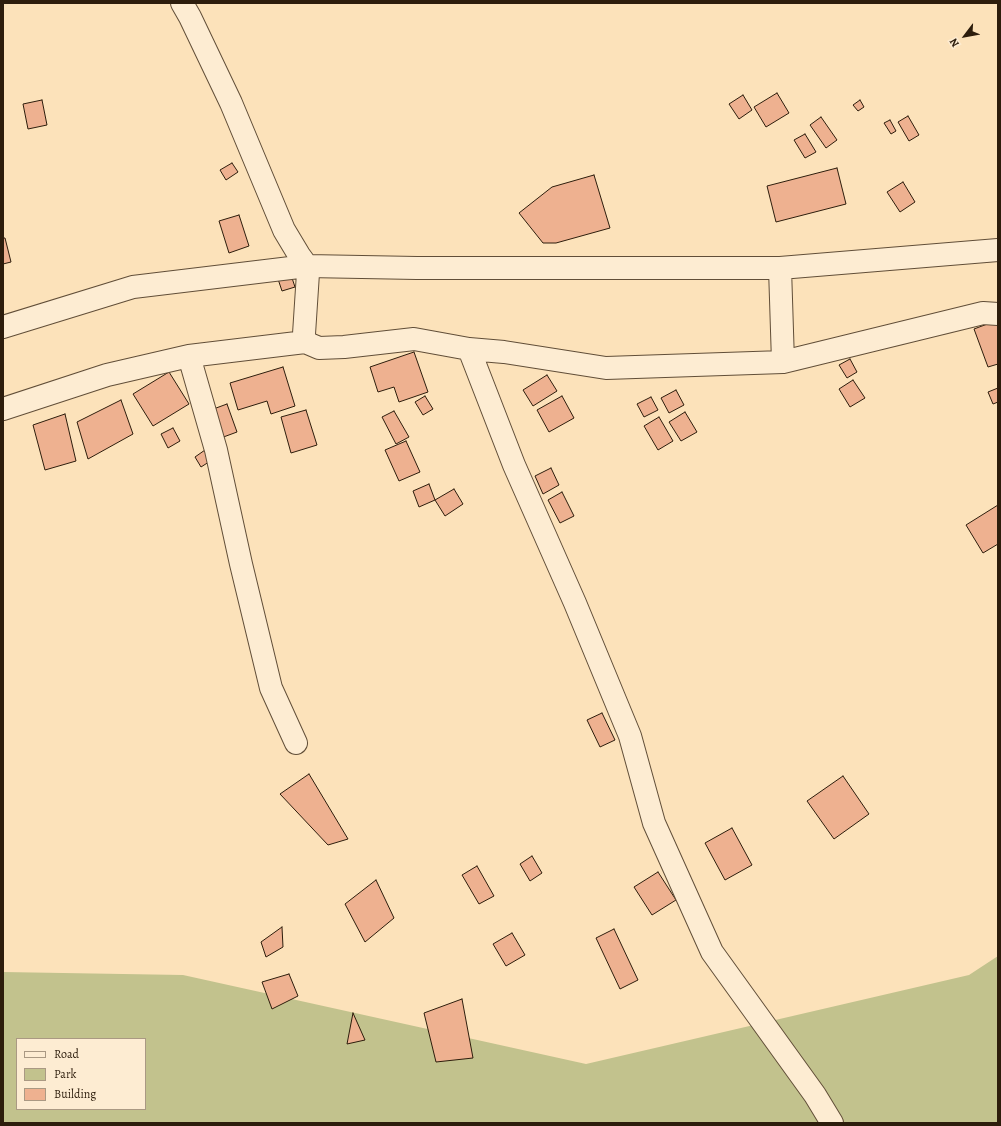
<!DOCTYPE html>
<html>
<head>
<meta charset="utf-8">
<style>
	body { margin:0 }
	#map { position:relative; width:1001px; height:1126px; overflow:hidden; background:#fce2ba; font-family:Alegreya,serif }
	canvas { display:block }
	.frame { position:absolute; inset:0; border:4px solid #2d1d0c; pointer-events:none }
	.legend { position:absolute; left:16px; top:1038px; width:130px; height:72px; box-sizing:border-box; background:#fdecd2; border:1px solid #aa9983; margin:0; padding:5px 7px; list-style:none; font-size:12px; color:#2d1d0c }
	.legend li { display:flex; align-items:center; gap:8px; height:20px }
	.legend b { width:20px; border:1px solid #aa9983 }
	.north { position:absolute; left:945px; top:16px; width:40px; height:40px; -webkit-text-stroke:3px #fdecd2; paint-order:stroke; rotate:238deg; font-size:11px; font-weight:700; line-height:16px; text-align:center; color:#2d1d0c }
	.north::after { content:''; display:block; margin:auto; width:14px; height:18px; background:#2d1d0c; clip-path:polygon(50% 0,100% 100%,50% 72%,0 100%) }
</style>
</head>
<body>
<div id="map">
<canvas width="1001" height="1126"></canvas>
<div class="frame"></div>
<ul class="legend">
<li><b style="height:5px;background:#fdecd2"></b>Road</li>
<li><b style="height:11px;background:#c2c28d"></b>Park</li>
<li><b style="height:11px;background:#eeb190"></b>Building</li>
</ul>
<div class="north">N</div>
</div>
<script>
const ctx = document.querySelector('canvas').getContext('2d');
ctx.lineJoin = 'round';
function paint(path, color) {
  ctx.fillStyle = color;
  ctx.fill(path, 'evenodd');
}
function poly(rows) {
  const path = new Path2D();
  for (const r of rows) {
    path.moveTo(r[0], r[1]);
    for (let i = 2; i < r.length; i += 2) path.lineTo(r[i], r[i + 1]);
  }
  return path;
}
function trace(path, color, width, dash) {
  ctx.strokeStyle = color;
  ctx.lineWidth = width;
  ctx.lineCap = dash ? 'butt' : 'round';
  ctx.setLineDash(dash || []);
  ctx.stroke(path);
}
const green = poly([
	[998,956,998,1123,3,1123,3,972,183,975,586,1064,969,975],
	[17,1039,145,1039,145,1109,17,1109]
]);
const building = poly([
	[777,93,789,113,766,127,754,107,777,93],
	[743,95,752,110,739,119,729,104,743,95],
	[42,100,47,125,28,129,23,104,42,100],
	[860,100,864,107,858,111,853,105,860,100],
	[908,116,919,135,909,141,898,122,908,116],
	[821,117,837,140,826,148,810,125,821,117],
	[890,120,896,131,891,134,884,123,890,120],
	[805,134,816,152,805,158,794,140,805,134],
	[232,163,238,172,226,180,220,170,232,163],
	[837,168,846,204,776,222,767,186,837,168],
	[594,175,610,228,556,243,543,243,519,213,552,187,594,175],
	[903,182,915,202,900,212,887,192,903,182],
	[239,215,249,246,229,253,219,221,239,215],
	[3,238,5,238,11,262,3,264,3,238],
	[290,272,295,287,282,291,277,276,290,272],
	[998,320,998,364,988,367,974,329,998,320],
	[414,352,428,392,399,402,394,387,378,392,370,367,414,352],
	[850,359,857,372,847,378,839,365,850,359],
	[283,367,295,406,271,414,267,401,238,410,230,383,283,367],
	[169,372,189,404,153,426,133,394,169,372],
	[547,375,557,391,533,406,523,390,547,375],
	[853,380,865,398,850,407,839,389,853,380],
	[998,388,998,402,993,404,988,392,998,388],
	[676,390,684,405,669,413,661,398,676,390],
	[425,396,433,409,423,415,415,402,425,396],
	[562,396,574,418,549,432,537,410,562,396],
	[651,397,658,410,644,417,637,404,651,397],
	[121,400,133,434,88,459,77,422,121,400],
	[227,404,237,432,218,439,208,411,227,404],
	[306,410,317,445,291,453,281,417,306,410],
	[394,411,409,437,396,444,382,417,394,411],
	[685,412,697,432,681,441,669,422,685,412],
	[65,414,76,461,45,470,33,425,65,414],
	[659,417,673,441,658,450,644,426,659,417],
	[173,428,180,441,168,448,161,434,173,428],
	[406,441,420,472,399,481,385,450,406,441],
	[205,450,212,460,201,467,195,457,205,450],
	[551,468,559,485,543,494,535,476,551,468],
	[429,484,435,500,419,507,413,491,429,484],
	[454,489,463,504,445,516,435,500,454,489],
	[562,492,574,516,560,523,548,500,562,492],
	[998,505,998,544,983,553,966,525,998,505],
	[602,713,615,740,600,747,587,720,602,713],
	[309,774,348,839,328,845,280,794,309,774],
	[843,776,869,814,834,839,807,801,843,776],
	[732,828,752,865,725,880,705,843,732,828],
	[532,856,542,873,530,881,520,864,532,856],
	[477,866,494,896,479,904,462,875,477,866],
	[658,872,676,900,652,915,634,887,658,872],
	[376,880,394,918,365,942,345,904,376,880],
	[282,927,283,947,266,957,261,942,282,927],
	[614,929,638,980,620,989,596,938,614,929],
	[512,933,525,955,506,966,493,944,512,933],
	[289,974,298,996,272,1009,262,982,289,974],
	[462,999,473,1058,436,1062,424,1013,462,999],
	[353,1013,365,1040,347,1044,353,1013]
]);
const minor = poly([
	[182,3,190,17,231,103,284,230,299,255,307,266,308,273,304,334,305,342,319,348,344,347,414,339,469,349,514,465,575,603,630,736,654,823,712,952,815,1095,832,1123],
	[780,268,783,362],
	[3,327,133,287,307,266,417,268,780,268,998,250],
	[469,349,504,352,606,368,783,362,983,313,998,314],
	[189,356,216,450,241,564,271,688,296,743],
	[3,409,107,375,189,356,305,342]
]);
paint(green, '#c2c28d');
paint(building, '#eeb190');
trace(building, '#2d1d0c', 1);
trace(minor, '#614e38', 24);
trace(minor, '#fdecd2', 22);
</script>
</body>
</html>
